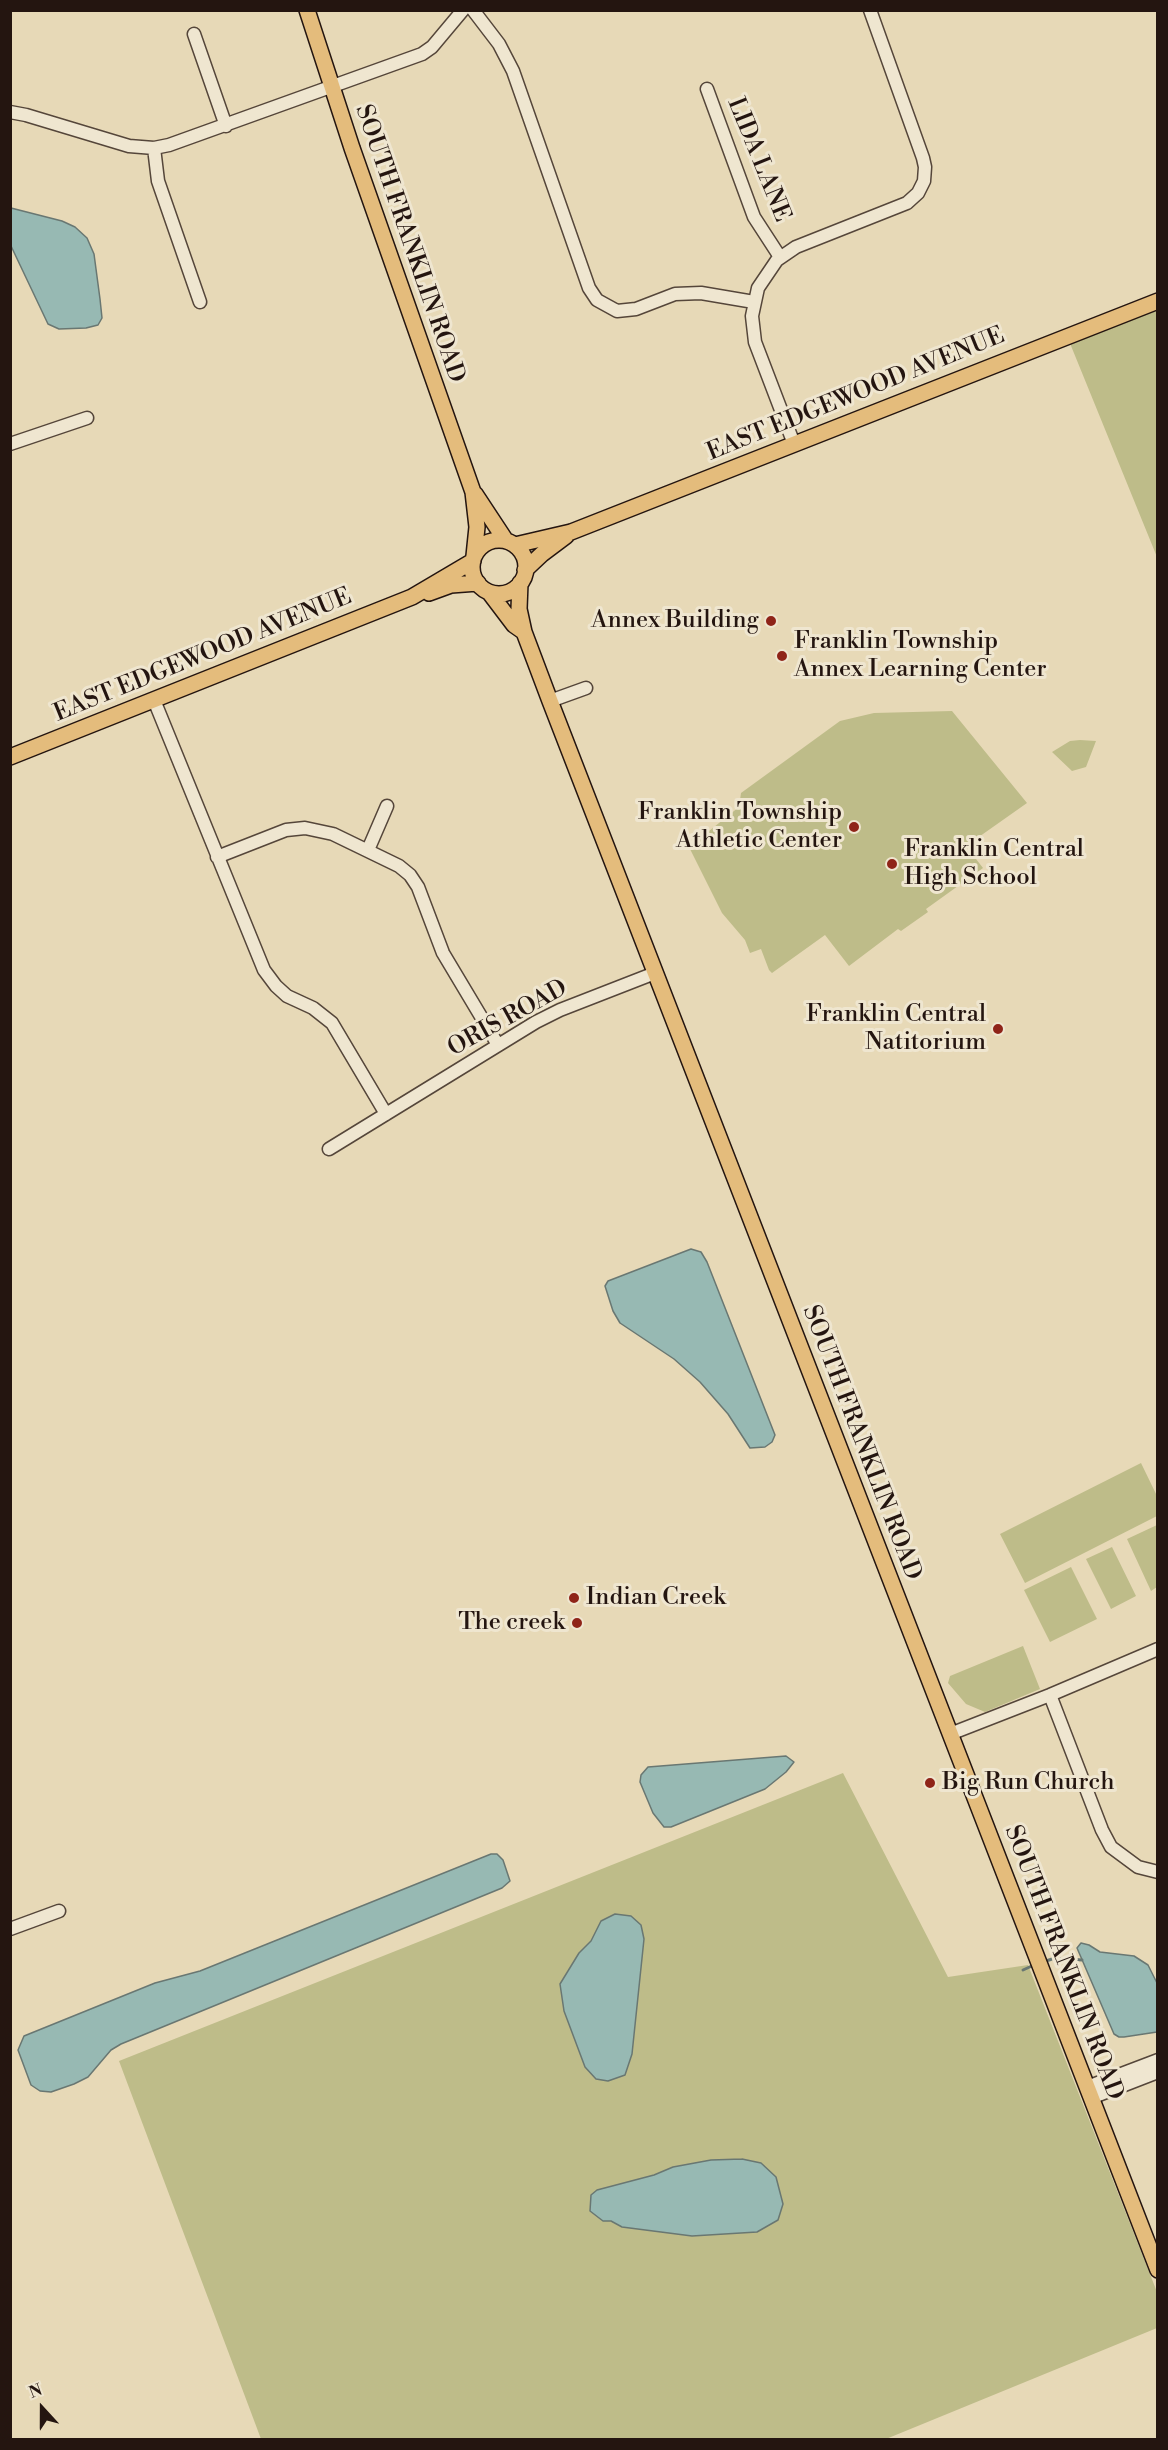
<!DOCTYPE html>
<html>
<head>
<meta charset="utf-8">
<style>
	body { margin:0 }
	#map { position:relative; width:1168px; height:2450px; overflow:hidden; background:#e7d9b7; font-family:"Libre Bodoni",serif }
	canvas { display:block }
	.frame { position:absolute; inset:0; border:12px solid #241510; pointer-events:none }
	.north { position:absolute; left:12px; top:2378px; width:60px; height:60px; -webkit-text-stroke:4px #efe6d0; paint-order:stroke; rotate:339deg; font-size:16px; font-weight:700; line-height:24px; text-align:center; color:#241510 }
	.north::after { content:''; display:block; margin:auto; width:21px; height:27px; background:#241510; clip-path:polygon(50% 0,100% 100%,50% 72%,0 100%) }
</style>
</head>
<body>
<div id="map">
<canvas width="1168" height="2450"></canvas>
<div class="frame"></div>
<div class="north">N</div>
</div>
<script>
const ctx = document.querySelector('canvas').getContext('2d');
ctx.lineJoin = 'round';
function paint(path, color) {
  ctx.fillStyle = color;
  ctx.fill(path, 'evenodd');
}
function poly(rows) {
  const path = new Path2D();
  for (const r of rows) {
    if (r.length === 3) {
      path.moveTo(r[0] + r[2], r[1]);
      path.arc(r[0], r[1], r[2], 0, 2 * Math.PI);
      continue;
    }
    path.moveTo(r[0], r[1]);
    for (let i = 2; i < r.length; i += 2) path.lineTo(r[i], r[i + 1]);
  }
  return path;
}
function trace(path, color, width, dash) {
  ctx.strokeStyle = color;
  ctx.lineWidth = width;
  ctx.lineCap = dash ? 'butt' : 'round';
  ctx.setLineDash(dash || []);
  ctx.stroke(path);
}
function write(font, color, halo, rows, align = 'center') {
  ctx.font = font + ' "Libre Bodoni",serif';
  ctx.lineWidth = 6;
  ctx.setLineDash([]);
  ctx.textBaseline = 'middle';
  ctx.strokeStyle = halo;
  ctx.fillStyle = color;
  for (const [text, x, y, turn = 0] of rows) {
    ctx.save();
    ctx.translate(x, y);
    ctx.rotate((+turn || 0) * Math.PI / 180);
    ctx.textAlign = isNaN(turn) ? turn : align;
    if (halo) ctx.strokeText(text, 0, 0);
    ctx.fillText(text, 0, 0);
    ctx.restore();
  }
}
const green = poly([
	[1157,302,1157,557,1067,336],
	[952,711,1027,803,966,846,983,868,926,909,928,912,901,931,898,929,849,966,825,935,772,973,769,970,761,949,750,953,745,940,722,913,689,847,739,807,741,793,840,721,874,713],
	[1080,740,1096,741,1086,767,1072,771,1052,752,1070,741],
	[1141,1463,1157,1496,1157,1516,1025,1583,1000,1534],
	[1157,1525,1157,1587,1151,1591,1127,1539],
	[1112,1547,1136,1596,1111,1609,1086,1559],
	[1071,1567,1097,1619,1050,1642,1024,1590],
	[1023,1646,1040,1689,985,1712,966,1704,948,1683,950,1676],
	[843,1773,948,1977,1028,1965,1157,2292,1157,2328,886,2439,261,2439,119,2061]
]);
const water = poly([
	[11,208,62,221,75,227,87,238,94,254,100,299,102,318,98,325,86,328,59,329,48,324,11,246,11,208],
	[691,1249,701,1252,707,1262,775,1435,772,1442,765,1447,750,1448,728,1414,700,1382,674,1359,620,1323,613,1311,605,1286,608,1281,691,1249],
	[786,1756,794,1762,786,1772,765,1789,671,1827,664,1827,653,1813,640,1782,641,1775,648,1767,786,1756],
	[491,1854,497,1854,503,1860,510,1881,502,1888,121,2044,111,2050,88,2077,74,2084,51,2092,40,2091,31,2085,18,2050,24,2036,155,1983,200,1971,491,1854],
	[615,1914,631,1916,641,1925,644,1939,632,2054,625,2075,608,2081,596,2079,585,2067,564,2011,560,1984,579,1953,591,1941,601,1921,615,1914],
	[1081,1943,1089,1945,1100,1952,1134,1956,1148,1965,1157,1983,1157,2032,1124,2037,1119,2037,1114,2034,1077,1948,1081,1943],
	[742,2159,761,2163,776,2177,783,2204,778,2220,757,2232,692,2236,622,2227,611,2221,603,2221,590,2211,591,2195,597,2190,654,2175,673,2167,711,2160,742,2159]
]);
const stream = poly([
	[1043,1962,1055,1958,1082,1960],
	[1023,1970,1034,1965]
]);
const minor = poly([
	[473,10,499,44,513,71,589,288,597,300,617,311,636,309,675,294,701,293,754,302],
	[194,34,226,126],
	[707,89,754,217,780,257],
	[10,112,26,115,129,146,154,148,169,145,422,54,432,47,463,10],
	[154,148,158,181,200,302],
	[10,444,87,418],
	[794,444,755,342,752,316,758,288,777,260,796,247,907,203,918,193,924,181,925,167,923,158,870,10],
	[154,700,264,970,276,986,287,996,313,1008,332,1023,386,1114],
	[550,701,586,688],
	[368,850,387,806],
	[217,857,286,830,305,828,333,834,399,866,410,875,418,887,443,953,498,1045],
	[329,1149,536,1022,560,1010,655,973],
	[1050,1695,1102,1830,1111,1847,1138,1867,1158,1872],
	[950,1734,1050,1695,1158,1649],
	[10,1929,59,1911],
	[1087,2087,1158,2060],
	[1091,2098,1158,2072]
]);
const major = poly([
	[307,10,352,148,473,492,477,527,474,556],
	[475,494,506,541],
	[499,567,27],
	[515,545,571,532,1158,301],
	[525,570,542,554,566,536],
	[520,583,519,609,524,632,550,701,1158,2270],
	[489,592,514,625,524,632],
	[429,593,451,585,478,583],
	[10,757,412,597,473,561]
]);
const markers = [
	[771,621,6,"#8f2418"],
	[782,656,6,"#8f2418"],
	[854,827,6,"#8f2418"],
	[892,864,6,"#8f2418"],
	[998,1029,6,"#8f2418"],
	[574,1598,6,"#8f2418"],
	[577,1623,6,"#8f2418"],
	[930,1783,6,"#8f2418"]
];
const streetNames = [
	["LIDA LANE",758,160,68],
	["SOUTH FRANKLIN ROAD",409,244,71],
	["EAST EDGEWOOD AVENUE",856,395,-22],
	["EAST EDGEWOOD AVENUE",203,656,-22],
	["ORIS ROAD",508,1019,-29],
	["SOUTH FRANKLIN ROAD",861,1443,69],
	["SOUTH FRANKLIN ROAD",1063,1963,69]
];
const poiNames = [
	["Annex Building",759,621],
	["Franklin Township",794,642,"left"],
	["Annex Learning Center",794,670,"left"],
	["Franklin Township",842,813],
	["Athletic Center",842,841],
	["Franklin Central",904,850,"left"],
	["High School",904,878,"left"],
	["Franklin Central",986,1015],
	["Natitorium",986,1043],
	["Indian Creek",586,1598,"left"],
	["The creek",565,1623],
	["Big Run Church",942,1783,"left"]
];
paint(green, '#bebc89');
paint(water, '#97b9b3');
trace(water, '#697772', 1.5);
trace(stream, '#697772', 3);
trace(minor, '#55463a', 15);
trace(major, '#241510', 18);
trace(minor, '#efe6d0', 12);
trace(major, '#e4bc7c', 15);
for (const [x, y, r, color] of markers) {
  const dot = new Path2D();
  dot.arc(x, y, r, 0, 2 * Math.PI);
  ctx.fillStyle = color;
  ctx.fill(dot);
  trace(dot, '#efe6d0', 2);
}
write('24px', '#241510', '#efe6d0', streetNames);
write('24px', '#241510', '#efe6d0', poiNames, 'right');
</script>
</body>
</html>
